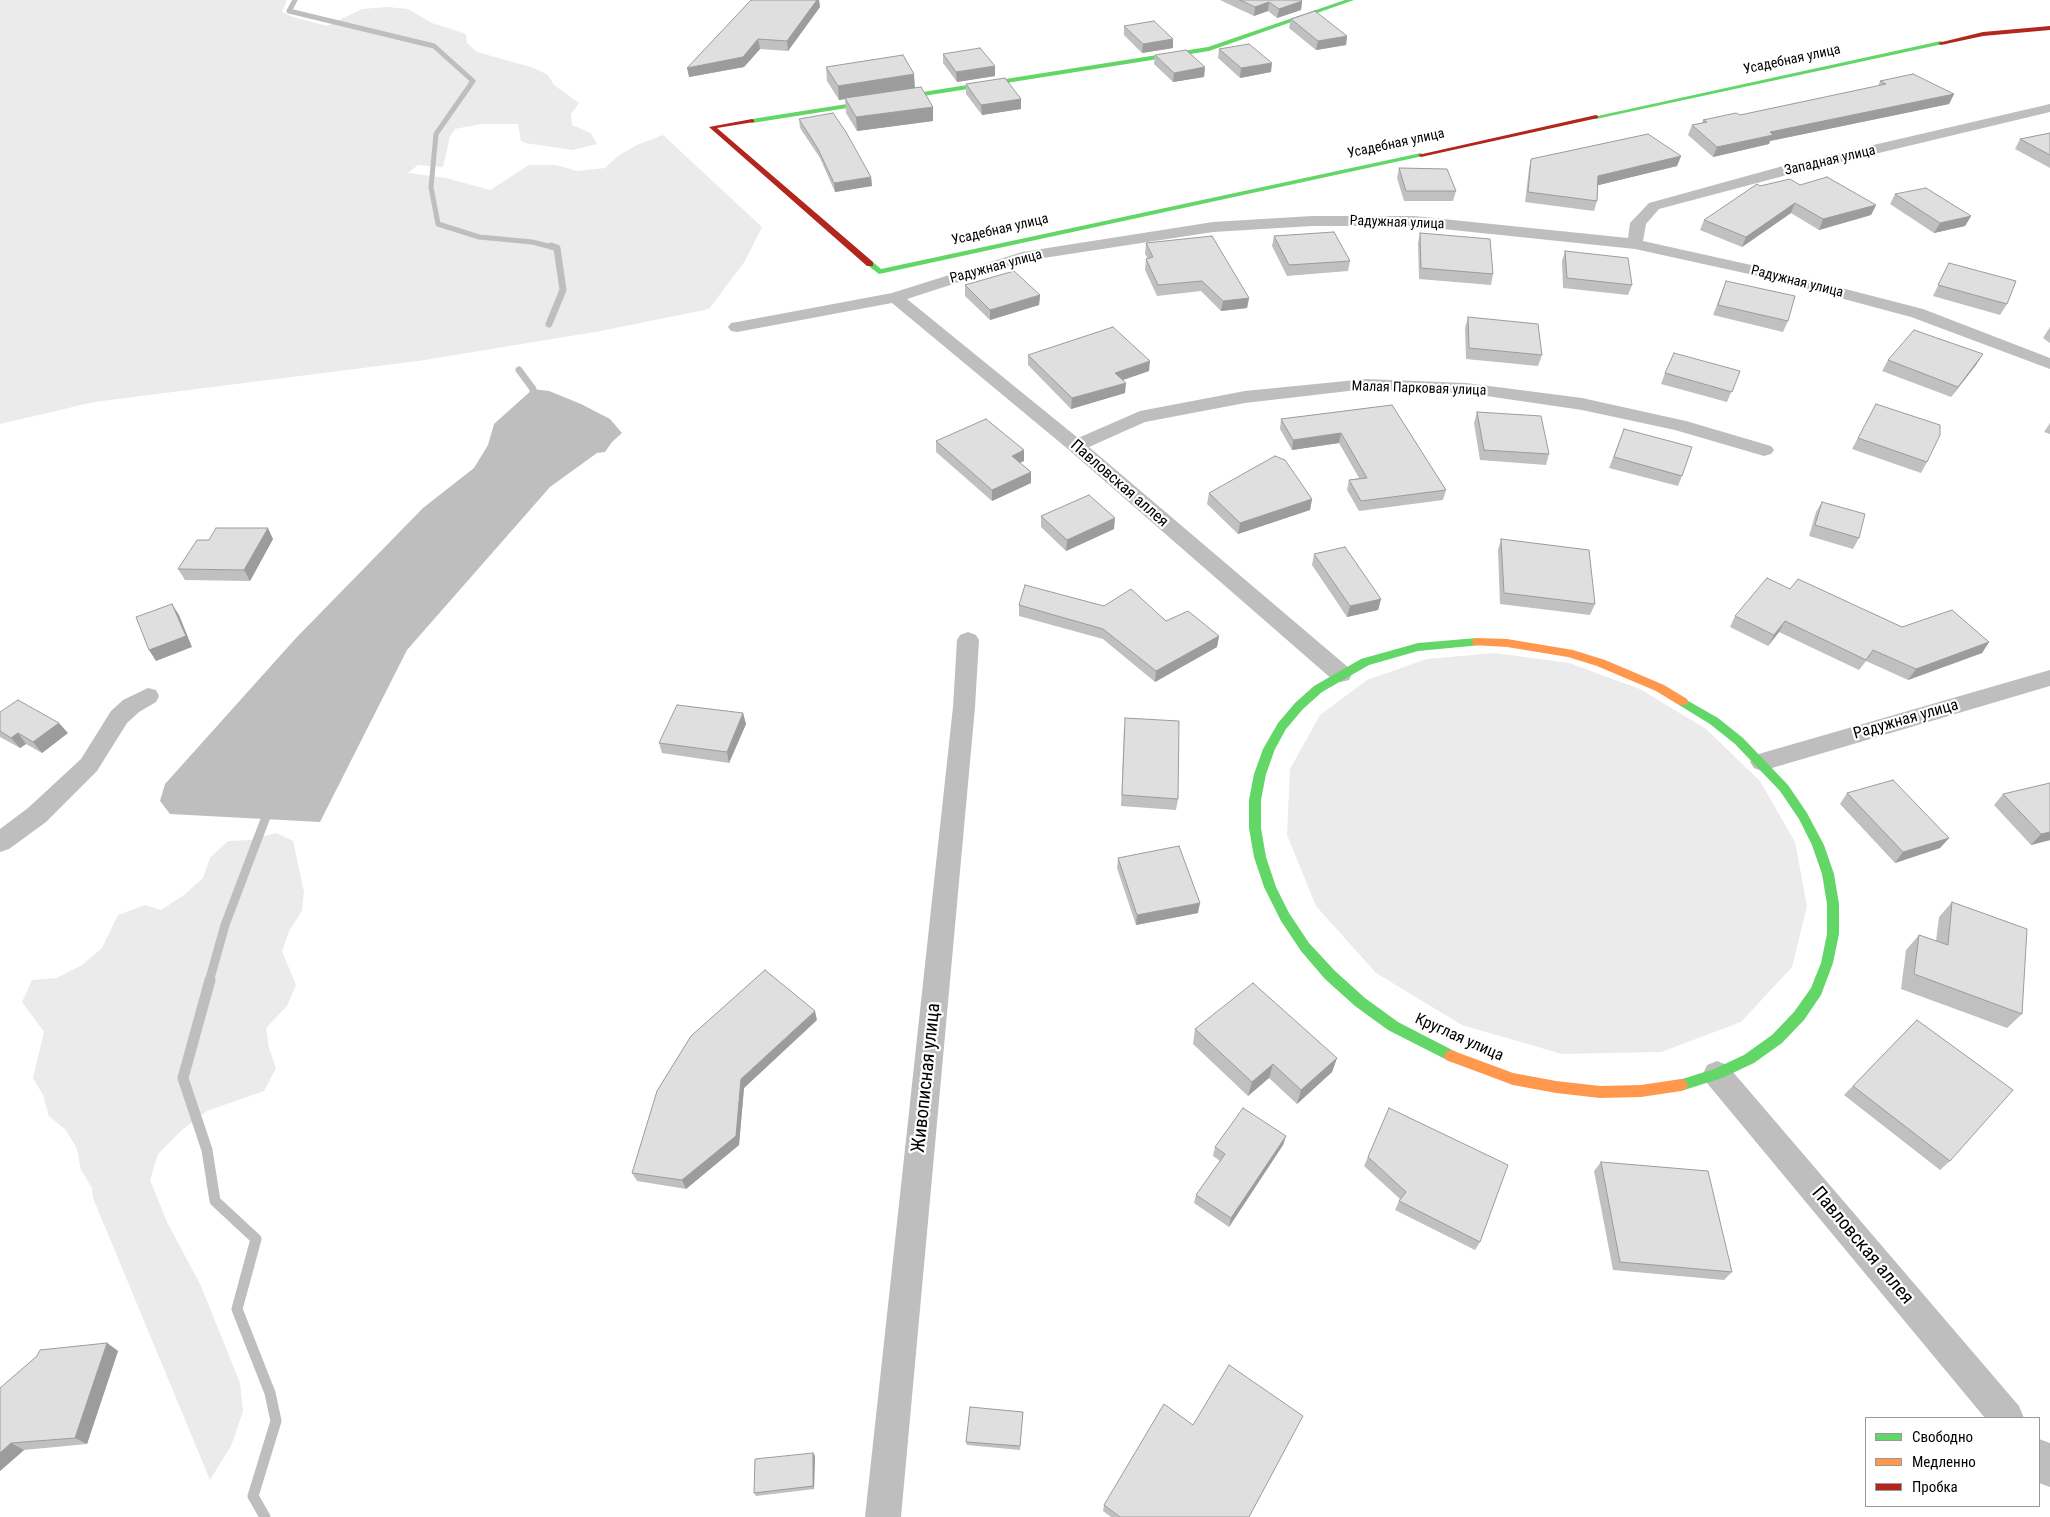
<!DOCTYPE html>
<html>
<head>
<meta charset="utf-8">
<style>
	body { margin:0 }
	#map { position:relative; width:2050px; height:1517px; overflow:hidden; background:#fff; font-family:"Roboto Condensed",sans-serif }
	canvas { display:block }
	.legend { position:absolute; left:1865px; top:1417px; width:175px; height:90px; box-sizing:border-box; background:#fff; border:1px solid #999; margin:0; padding:6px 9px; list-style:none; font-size:15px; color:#000 }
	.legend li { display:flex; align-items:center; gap:10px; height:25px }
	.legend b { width:25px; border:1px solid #999 }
</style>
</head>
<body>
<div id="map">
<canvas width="2050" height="1517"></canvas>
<ul class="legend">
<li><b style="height:6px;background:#63d668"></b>Свободно</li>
<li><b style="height:6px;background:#ff974d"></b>Медленно</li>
<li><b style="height:6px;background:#b3261e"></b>Пробка</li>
</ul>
</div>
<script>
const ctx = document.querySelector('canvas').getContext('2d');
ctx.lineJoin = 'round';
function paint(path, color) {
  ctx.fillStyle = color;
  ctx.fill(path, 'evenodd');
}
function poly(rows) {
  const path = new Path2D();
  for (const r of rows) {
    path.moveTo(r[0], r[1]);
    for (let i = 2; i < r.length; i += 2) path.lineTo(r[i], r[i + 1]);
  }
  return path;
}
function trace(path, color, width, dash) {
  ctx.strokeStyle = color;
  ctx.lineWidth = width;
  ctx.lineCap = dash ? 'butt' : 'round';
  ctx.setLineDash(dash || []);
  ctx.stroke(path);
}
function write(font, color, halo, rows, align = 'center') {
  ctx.font = font + ' "Roboto Condensed",sans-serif';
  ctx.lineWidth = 4.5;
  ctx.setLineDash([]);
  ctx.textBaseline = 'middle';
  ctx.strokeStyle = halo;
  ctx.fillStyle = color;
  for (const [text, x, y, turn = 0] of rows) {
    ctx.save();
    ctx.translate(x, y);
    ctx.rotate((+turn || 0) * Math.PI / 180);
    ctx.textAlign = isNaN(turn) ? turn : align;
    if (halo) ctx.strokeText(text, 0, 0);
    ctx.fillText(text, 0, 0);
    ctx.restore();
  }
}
const green = poly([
	[0,0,287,0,282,12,293,17,327,26,362,9,387,7,408,9,432,23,466,34,467,43,477,52,534,68,548,75,554,85,579,103,571,114,572,125,591,133,597,144,573,150,525,143,521,141,518,124,481,124,455,129,450,136,443,167,418,165,408,173,446,178,490,190,529,165,556,165,577,171,605,168,618,156,637,145,663,135,762,227,745,261,709,309,601,331,418,361,94,402,0,424],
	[1495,653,1569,663,1640,689,1706,729,1760,781,1795,842,1807,906,1792,967,1741,1022,1661,1052,1562,1054,1462,1025,1376,973,1316,906,1287,835,1290,769,1320,715,1367,680,1427,659],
	[276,833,293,841,304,892,302,911,289,931,282,951,296,985,287,1006,266,1028,269,1048,276,1068,264,1091,207,1111,181,1131,158,1154,150,1180,167,1222,201,1286,240,1383,243,1412,231,1446,210,1480,93,1198,92,1188,81,1170,77,1149,66,1130,49,1116,43,1095,33,1078,44,1032,22,1002,32,980,57,978,82,965,102,948,118,915,145,905,161,910,184,895,203,878,210,858,228,841,250,840]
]);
const water = poly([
	[533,389,549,391,581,404,610,419,622,433,612,442,605,452,597,453,550,487,407,650,320,822,170,814,160,801,165,784,296,638,423,508,474,468,488,445,494,424]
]);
const streamFar3 = poly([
	[295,0,289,11,434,46,473,81,436,134,431,187,438,224,479,237,532,242,556,248]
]);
const streamFar2 = poly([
	[549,324,563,290,557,248,551,246],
	[519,370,533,389,533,400]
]);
const streamFar1 = poly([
	[209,982,225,925,269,809]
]);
const stream = poly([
	[210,980,183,1078,207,1150,215,1201,256,1239,237,1309,270,1393,276,1421,253,1496,265,1517]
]);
const street = poly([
	[2050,104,2050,112,1787,175,1659,209,1646,224,1643,241,1760,267,1923,309,2050,358,2050,369,1911,317,1758,276,1635,249,1414,226,1312,226,1213,232,1024,261,907,299,1078,438,1140,411,1245,391,1366,379,1466,383,1582,398,1686,421,1771,446,1774,450,1771,454,1764,456,1675,430,1582,410,1466,393,1366,389,1245,403,1145,422,1089,447,1349,668,1352,674,1349,680,1341,682,1333,680,1069,450,892,303,737,332,731,331,728,327,731,323,737,322,892,293,1022,252,1213,222,1312,216,1414,216,1628,238,1630,223,1649,203,1783,166,2050,104],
	[968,632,976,635,979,640,975,707,901,1517,865,1517,953,707,957,640,960,635,968,632],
	[2050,670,2050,686,1762,771,1754,768,1750,762,1754,756,1762,753,2050,670],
	[148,688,156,690,159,696,156,702,139,712,127,723,97,771,46,822,9,849,0,852,0,829,28,808,81,759,111,711,123,700,148,688],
	[1717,1061,1727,1065,2019,1406,2024,1418,1985,1418,1707,1083,1703,1074,1707,1065,1717,1061],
	[2039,1439,2050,1443,2050,1487,2039,1483,2039,1439]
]);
const fast = poly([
	[1345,0,1354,0,1209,51,752,123,749,121,752,119,1208,47,1345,0],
	[1941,41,1944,43,1943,44,1596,119,1593,117,1941,41],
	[1421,153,1424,155,1423,156,879,274,866,264,873,262,881,269,1421,153],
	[1477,638,1481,639,1482,642,1481,645,1418,651,1369,665,1322,692,1303,709,1286,729,1275,749,1266,774,1261,800,1261,828,1266,857,1276,887,1289,913,1309,943,1335,971,1365,998,1398,1022,1456,1052,1458,1056,1456,1060,1451,1062,1388,1030,1355,1006,1325,979,1301,951,1281,921,1264,887,1254,857,1249,828,1249,800,1254,774,1263,749,1278,723,1295,703,1314,686,1361,659,1418,643,1477,638],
	[1683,698,1718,718,1743,738,1788,785,1807,813,1824,845,1834,874,1839,904,1839,934,1833,963,1821,995,1804,1020,1782,1043,1754,1063,1722,1078,1681,1091,1676,1089,1674,1085,1676,1081,1714,1069,1744,1055,1772,1035,1794,1012,1811,988,1821,963,1827,934,1827,904,1822,874,1812,845,1799,819,1780,791,1735,744,1710,724,1679,705,1678,702,1683,698]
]);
const slow = poly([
	[1477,638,1507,639,1573,650,1605,660,1664,685,1687,699,1688,702,1687,705,1679,705,1656,691,1597,666,1568,657,1507,647,1473,645,1472,642,1473,639,1477,638],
	[1451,1050,1513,1073,1556,1081,1600,1086,1641,1085,1681,1079,1686,1081,1688,1085,1686,1089,1681,1091,1641,1097,1600,1098,1556,1093,1513,1085,1446,1060,1444,1056,1446,1052,1451,1050]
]);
const jam = poly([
	[2050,26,2050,30,1983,36,1941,45,1938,43,1983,32,2050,26],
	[1596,115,1598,116,1598,118,1421,157,1418,155,1596,115],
	[752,119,754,120,754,122,717,128,873,262,873,266,867,266,709,127,752,119]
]);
const wall = poly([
	[751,0,819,0,820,7,788,51,760,49,744,67,689,77],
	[1220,0,1301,0,1302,1,1301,10,1277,18,1268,11,1254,16],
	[1291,19,1347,36,1346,45,1316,50,1289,28],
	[1124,26,1173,39,1173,48,1142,53,1124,35],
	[1219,49,1271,72,1240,78,1218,58],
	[943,54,995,66,995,76,957,82,943,63],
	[1155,55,1205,67,1204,77,1173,82,1154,64],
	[826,67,915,88,933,121,857,131,846,113,845,99,839,100,827,81],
	[1880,81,1954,94,1949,104,1770,141,1769,144,1713,157,1688,135,1692,125,1702,123,1703,120,1740,115,1878,86],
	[966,84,1021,109,982,115,966,94],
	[799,119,871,177,872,186,835,192,820,158,800,128],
	[2050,133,2050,168,2015,149,2020,139],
	[1681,156,1677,166,1598,185,1597,201,1594,211,1525,202,1529,169,1531,159],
	[1399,168,1456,191,1453,201,1404,201,1397,178],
	[1800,185,1876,205,1871,215,1819,230,1791,213,1742,247,1700,230,1704,220,1760,186],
	[1895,194,1971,216,1965,226,1934,233,1890,204],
	[1420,233,1493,274,1491,285,1419,279,1418,243],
	[1274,236,1350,261,1348,271,1287,276,1272,246],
	[1146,243,1249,298,1247,308,1221,311,1201,291,1157,296,1145,270,1146,259,1148,259,1145,254],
	[1565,251,1632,285,1628,295,1563,288,1562,261],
	[1949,263,2007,304,2000,315,1933,296],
	[1726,281,1788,321,1783,332,1713,315],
	[965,285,1040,295,1039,305,990,320,965,296],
	[1468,317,1542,355,1538,366,1466,359,1465,328],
	[2050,327,2050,343,2043,338],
	[1983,354,1976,365,1951,397,1882,371,1888,360],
	[1028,355,1149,371,1123,380,1125,393,1071,409,1028,365],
	[1740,371,1727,402,1661,384,1665,373],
	[1876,404,1927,462,1921,473,1852,449],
	[1392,405,1446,490,1443,500,1359,511,1347,490,1349,480,1359,478,1339,443,1292,450,1280,429,1281,419],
	[1477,412,1549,454,1546,465,1480,460,1474,423],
	[2050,423,2050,434,2044,432],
	[1624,429,1682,476,1678,486,1609,468],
	[936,441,1024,461,1020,463,1031,472,1031,483,992,501,936,452],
	[1209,493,1312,499,1310,510,1238,534,1207,504],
	[1822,502,1859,538,1853,549,1809,536,1816,512],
	[1041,516,1114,529,1066,551,1041,527],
	[273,539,250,581,185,580,178,569,209,540],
	[1501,539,1595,604,1590,615,1500,604,1498,550],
	[1314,554,1381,599,1378,610,1347,617,1312,565],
	[1790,589,1902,627,1989,642,1982,653,1908,680,1866,661,1859,670,1779,632,1768,646,1730,627,1735,616],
	[1019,605,1104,606,1219,636,1217,647,1155,682,1103,639,1019,616],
	[0,712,68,733,42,753,26,744,20,748,0,737],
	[743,713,746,724,729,763,662,753,659,743],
	[1124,728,1178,799,1176,810,1121,806],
	[1847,793,1949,838,1940,848,1895,863,1840,804],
	[2003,794,2050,840,2031,845,1994,805],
	[1118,858,1198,913,1136,925,1117,868],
	[1952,902,2022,1014,2007,1028,1901,989,1906,950,1919,935,1936,941,1939,917],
	[817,1020,744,1088,739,1145,686,1189,637,1181,632,1173],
	[1917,1020,1950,1161,1940,1170,1844,1095],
	[1195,1029,1337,1058,1332,1072,1297,1104,1269,1078,1248,1096,1193,1044],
	[1389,1108,1480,1242,1475,1250,1395,1210,1400,1199,1364,1166],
	[1286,1136,1283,1145,1229,1227,1194,1203,1196,1195,1220,1161,1213,1156,1215,1147],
	[1601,1162,1732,1272,1724,1280,1613,1270,1594,1171],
	[107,1343,118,1351,87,1444,24,1450,0,1471,0,1388],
	[1023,1412,1020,1450,967,1445,966,1442],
	[813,1453,815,1456,814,1489,756,1496,754,1493],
	[1104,1505,1249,1517,1111,1517,1103,1511]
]);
const shadedWall = poly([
	[817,0,819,0,820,7,788,51,787,41],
	[1302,1,1301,10,1277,18,1279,9],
	[1269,2,1268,11,1254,16,1255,7],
	[1347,36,1346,45,1316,50,1318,41],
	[758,39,760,49,744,67,689,77,687,68],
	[1173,39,1173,48,1142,53,1143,44],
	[1272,63,1271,72,1240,78,1241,68],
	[995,66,995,76,957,82,956,72],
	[1205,67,1204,77,1173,82,1174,73],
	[914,74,915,88,839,100,838,86],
	[1954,94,1949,104,1770,141,1769,144,1713,157,1717,147,1770,132],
	[1021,99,1021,109,982,115,981,105],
	[933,107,933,121,857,131,856,117],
	[1681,156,1677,166,1595,186,1598,176],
	[871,177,872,186,835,192,834,183],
	[1795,203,1791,213,1742,247,1746,237],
	[1876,205,1871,215,1819,230,1823,219],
	[1971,216,1965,226,1934,233,1940,223],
	[1040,295,1039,305,990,320,990,310],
	[1249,298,1247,308,1221,311,1223,301],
	[1983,354,1976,365,1951,397,1958,387],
	[1150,361,1149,371,1114,383,1115,373],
	[1126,383,1125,393,1071,409,1072,398],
	[1341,433,1339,443,1292,450,1293,440],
	[1024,450,1024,461,1012,466,1012,456],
	[1031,472,1031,483,992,501,992,490],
	[1312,499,1310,510,1238,534,1240,523],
	[1115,518,1114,529,1066,551,1067,540],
	[268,528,273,539,250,581,244,570],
	[1381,599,1378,610,1347,617,1350,606],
	[172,604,179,615,192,647,156,661,149,650],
	[1785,621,1779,632,1768,646,1774,635],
	[1219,636,1217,647,1155,682,1156,671],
	[1989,642,1982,653,1908,680,1916,669],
	[743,713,746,724,729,763,727,752],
	[59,723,68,733,42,753,33,742],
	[18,733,26,744,20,748,11,738],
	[2050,832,2050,840,2031,845,2041,834],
	[1949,838,1940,848,1895,863,1903,852],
	[1200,903,1198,913,1136,925,1137,915],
	[815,1011,817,1020,744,1088,739,1145,686,1189,682,1180,741,1079],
	[1337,1058,1332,1072,1297,1104,1301,1090],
	[1273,1064,1269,1078,1248,1096,1252,1082],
	[1286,1136,1283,1145,1229,1227,1231,1218],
	[107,1343,118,1351,87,1444,75,1438],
	[11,1443,24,1450,0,1471,0,1453],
	[813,1453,815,1456,814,1489,813,1486]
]);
const building = poly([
	[751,0,817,0,787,41,758,39,743,57,687,68,751,0],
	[1240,0,1301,0,1302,1,1279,9,1269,2,1255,7,1240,0],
	[1315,11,1347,36,1318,41,1291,19,1315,11],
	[1154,21,1173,39,1143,44,1124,26,1154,21],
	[1249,44,1272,63,1241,68,1219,49,1249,44],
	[980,48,995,66,956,72,943,54,980,48],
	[1186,50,1205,67,1174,73,1155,55,1186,50],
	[903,55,914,74,838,86,826,67,903,55],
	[1913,74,1954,94,1770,132,1773,135,1717,147,1692,125,1707,122,1703,120,1736,113,1740,115,1886,84,1880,81,1913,74],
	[1005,78,1021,99,981,105,966,84,1005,78],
	[921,87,933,107,856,117,845,98,921,87],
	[833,113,846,132,871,177,834,183,818,149,799,119,833,113],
	[2050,133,2050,155,2020,139,2050,133],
	[1648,134,1681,156,1598,176,1597,201,1528,192,1531,159,1648,134],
	[1399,168,1447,169,1456,191,1406,191,1399,168],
	[1827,177,1876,205,1823,219,1795,203,1746,237,1704,220,1757,184,1760,186,1790,179,1800,185,1827,177],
	[1926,188,1971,216,1940,223,1895,194,1926,188],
	[1334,232,1350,261,1289,265,1274,236,1334,232],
	[1420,233,1490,239,1493,274,1421,268,1420,233],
	[1212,236,1249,298,1223,301,1202,281,1158,285,1146,259,1153,257,1146,243,1212,236],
	[1565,251,1628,258,1632,285,1567,278,1565,251],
	[1949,263,2016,281,2007,304,1938,285,1949,263],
	[1014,271,1040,295,990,310,965,285,1014,271],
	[1726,281,1795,296,1788,321,1718,305,1726,281],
	[1468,317,1538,324,1542,355,1469,348,1468,317],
	[1113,327,1150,361,1115,373,1126,383,1072,398,1028,355,1113,327],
	[1914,330,1983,354,1958,387,1888,360,1914,330],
	[1674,353,1740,371,1732,392,1665,373,1674,353],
	[1876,404,1940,425,1940,435,1927,462,1858,438,1876,404],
	[1392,405,1446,490,1361,501,1349,480,1367,478,1341,433,1293,440,1281,419,1392,405],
	[1477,412,1541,416,1549,454,1484,450,1477,412],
	[986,419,1024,450,1012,456,1031,472,992,490,936,441,986,419],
	[1624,429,1692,447,1682,476,1614,457,1624,429],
	[1275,456,1285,460,1312,499,1240,523,1209,493,1275,456],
	[1089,495,1115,518,1067,540,1041,516,1089,495],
	[1822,502,1865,514,1859,538,1815,525,1822,502],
	[216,528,268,528,244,570,178,569,197,540,209,540,216,528],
	[1501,539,1589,550,1595,604,1504,593,1501,539],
	[1345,547,1381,599,1350,606,1314,554,1345,547],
	[1767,578,1790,589,1798,579,1902,627,1952,610,1989,642,1916,669,1873,650,1866,660,1785,621,1774,635,1735,616,1767,578],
	[1025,585,1104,606,1131,589,1166,621,1188,611,1219,636,1156,671,1103,629,1019,605,1025,585],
	[172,604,186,636,149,650,136,617,172,604],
	[18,700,59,723,33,742,18,733,11,738,0,731,0,712,18,700],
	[677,705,743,713,727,752,659,743,677,705],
	[1125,718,1179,721,1178,799,1122,795,1125,718],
	[1893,780,1949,838,1903,852,1847,793,1893,780],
	[2050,783,2050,832,2041,834,2003,794,2050,783],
	[1179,846,1200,903,1137,915,1118,858,1179,846],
	[1952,902,2027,929,2022,1014,1914,974,1919,935,1948,945,1952,902],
	[765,970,815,1011,741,1079,736,1136,682,1180,632,1173,657,1091,691,1036,765,970],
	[1253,983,1337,1058,1301,1090,1273,1064,1252,1082,1195,1029,1253,983],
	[1917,1020,2013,1090,1950,1161,1853,1086,1917,1020],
	[1243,1108,1286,1136,1231,1218,1196,1195,1225,1154,1215,1147,1243,1108],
	[1389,1108,1508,1165,1480,1242,1399,1201,1406,1192,1368,1157,1389,1108],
	[1601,1162,1708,1171,1732,1272,1620,1262,1601,1162],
	[107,1343,75,1438,11,1443,0,1453,0,1388,37,1356,40,1350,107,1343],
	[1229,1365,1303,1416,1249,1517,1120,1517,1104,1505,1164,1404,1193,1425,1229,1365],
	[970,1407,1023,1412,1020,1446,966,1442,970,1407],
	[813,1453,813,1486,754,1493,755,1459,813,1453]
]);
const farStreetnames = [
	["Усадебная улица",1792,60,-12],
	["Усадебная улица",1396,144,-12],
	["Западная улица",1830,161,-13],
	["Радужная улица",1397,223,2],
	["Усадебная улица",1000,230,-13],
	["Радужная улица",996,267,-15],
	["Радужная улица",1797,282,14],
	["Малая Парковая улица",1419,389,2]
];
const streetNames = [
	["Павловская аллея",1119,484,41],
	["Радужная улица",1906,720,-16],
	["Круглая улица",1459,1038,24]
];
const nearStreetnames = [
	["Живописная улица",927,1078,-84],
	["Павловская аллея",1862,1246,50]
];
paint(green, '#ebebeb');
paint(water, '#bebebe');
trace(streamFar3, '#bebebe', 5);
trace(streamFar2, '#bebebe', 7);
trace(streamFar1, '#bebebe', 9);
trace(stream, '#bebebe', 11);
paint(street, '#bebebe');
paint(fast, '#63d668');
paint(slow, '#ff974d');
paint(jam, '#b3261e');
paint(wall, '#c0c0c0');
paint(shadedWall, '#9c9c9c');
paint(building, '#dfdfdf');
trace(building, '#9c9c9c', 1);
write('14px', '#000', '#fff', farStreetnames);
write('16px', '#000', '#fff', streetNames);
write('19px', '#000', '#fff', nearStreetnames);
</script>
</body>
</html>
